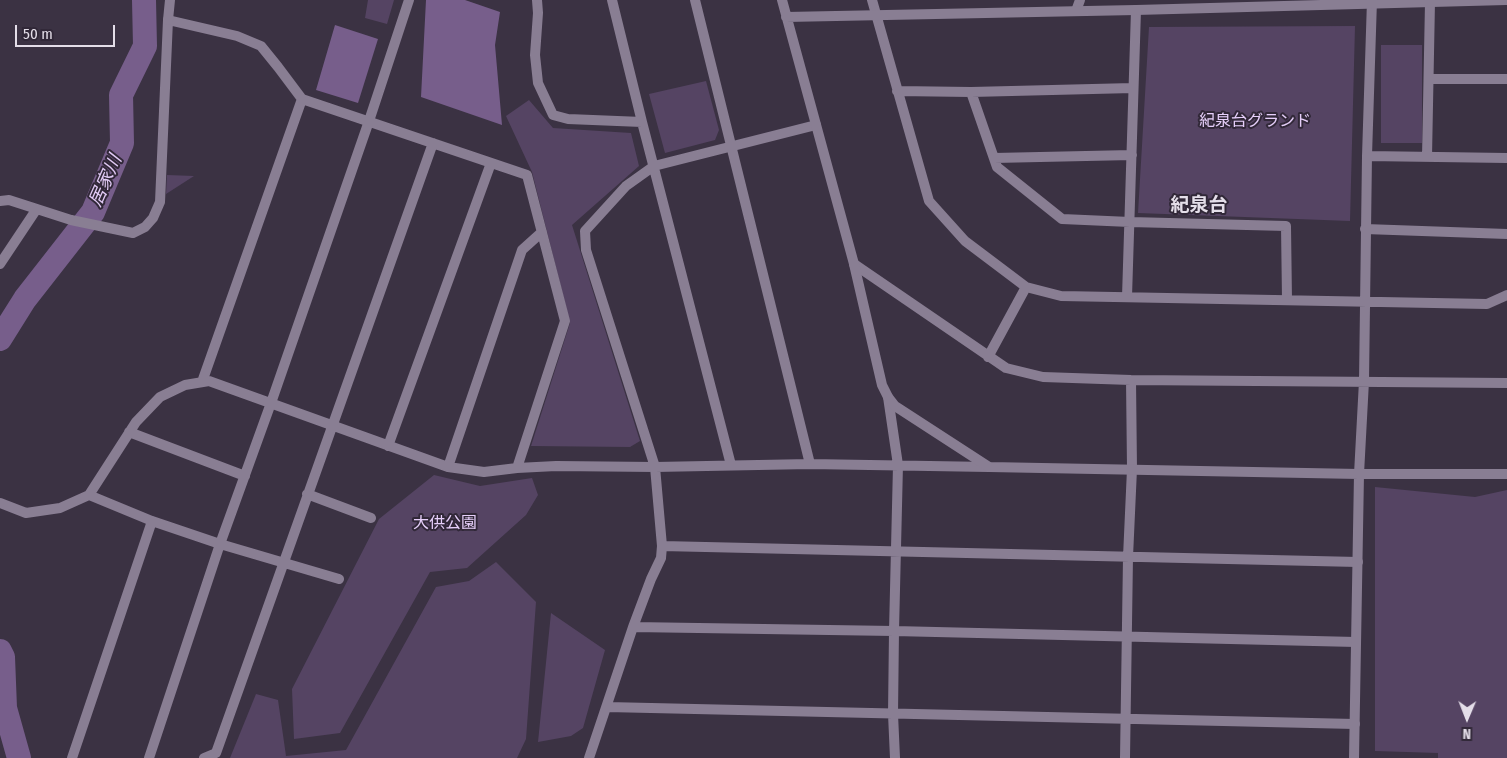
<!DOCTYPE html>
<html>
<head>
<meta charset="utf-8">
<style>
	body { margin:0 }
	#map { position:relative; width:1507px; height:758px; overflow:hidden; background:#3b3243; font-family:"Fira Sans Condensed",sans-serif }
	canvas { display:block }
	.north { position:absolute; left:1442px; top:693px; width:50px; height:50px; -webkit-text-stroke:4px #312838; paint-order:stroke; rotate:181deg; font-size:14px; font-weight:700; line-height:20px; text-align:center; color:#e4dee9 }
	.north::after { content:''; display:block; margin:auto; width:18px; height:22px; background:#e4dee9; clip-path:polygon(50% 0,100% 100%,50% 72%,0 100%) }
	.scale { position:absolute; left:15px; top:25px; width:100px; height:22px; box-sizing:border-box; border:2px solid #e4dee9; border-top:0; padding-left:6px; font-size:15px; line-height:18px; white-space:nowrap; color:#e4dee9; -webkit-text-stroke:4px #312838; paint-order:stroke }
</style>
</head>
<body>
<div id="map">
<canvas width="1507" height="758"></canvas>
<div class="north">N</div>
<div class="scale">50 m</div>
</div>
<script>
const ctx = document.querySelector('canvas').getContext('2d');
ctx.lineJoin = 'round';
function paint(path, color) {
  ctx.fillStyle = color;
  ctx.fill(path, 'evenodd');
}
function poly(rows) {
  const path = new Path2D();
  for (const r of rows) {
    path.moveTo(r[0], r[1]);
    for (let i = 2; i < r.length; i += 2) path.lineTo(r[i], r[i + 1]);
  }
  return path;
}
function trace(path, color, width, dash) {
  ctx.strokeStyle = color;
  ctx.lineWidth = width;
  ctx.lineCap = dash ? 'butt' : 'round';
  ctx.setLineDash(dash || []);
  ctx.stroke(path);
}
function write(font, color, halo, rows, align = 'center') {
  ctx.font = font + ' "Fira Sans Condensed","Noto Sans JP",sans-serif';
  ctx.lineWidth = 4;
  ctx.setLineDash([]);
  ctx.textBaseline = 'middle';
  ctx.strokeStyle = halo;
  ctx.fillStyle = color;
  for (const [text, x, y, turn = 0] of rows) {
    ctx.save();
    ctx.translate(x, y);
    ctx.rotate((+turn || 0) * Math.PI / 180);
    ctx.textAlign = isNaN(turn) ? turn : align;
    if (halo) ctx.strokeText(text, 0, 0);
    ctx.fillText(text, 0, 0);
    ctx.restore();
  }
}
const green = poly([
	[368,0,394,0,387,24,365,18],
	[1355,26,1350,221,1138,213,1149,27],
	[1381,45,1422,45,1422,143,1381,143],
	[706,81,719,130,715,140,665,153,649,94],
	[529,100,553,128,631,133,639,166,572,225,640,441,630,447,531,446,570,323,532,172,506,116],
	[167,175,194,176,166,194],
	[434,475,480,486,532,478,538,495,526,515,467,568,430,572,340,733,294,739,292,689,379,519],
	[1375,487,1475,497,1507,490,1507,758,1438,758,1438,753,1375,751],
	[496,562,536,602,526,739,517,758,230,758,256,694,278,700,286,756,346,750,436,587,469,581],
	[551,613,605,650,583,728,571,736,538,742]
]);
const water = poly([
	[426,0,465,0,500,12,495,45,502,125,421,97],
	[335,25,378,39,358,103,316,90]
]);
const river = poly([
	[0,339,25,299,93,212,122,143,121,95,145,46,144,0],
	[0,651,3,657,5,708,19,758]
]);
const minor = poly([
	[537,0,538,13,535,55,538,83,553,115,568,119,642,122],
	[612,0,642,122,731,465],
	[695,0,810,464],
	[872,0,929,201,965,241,1026,287,1061,296,1487,304,1507,295],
	[1076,11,1080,0],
	[1429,79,1507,79],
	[1133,88,971,92,997,167,1062,219,1130,222,1286,226,1287,300],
	[897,91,971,92],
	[1367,156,1507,158],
	[1427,157,1430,2],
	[994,158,1132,155],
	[0,201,9,200,71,220,133,233,145,227,153,218,160,202,168,20,237,36,261,46,278,67,302,99,527,175,565,321,517,468],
	[1365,229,1507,234],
	[0,264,36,210],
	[854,264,1006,368,1043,377,1131,380,1507,383],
	[1127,297,1136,10],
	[988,357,1026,287],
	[202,382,302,99],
	[888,397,898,465,894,631,893,714,895,758],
	[129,432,245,476],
	[388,446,491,163],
	[448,467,522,250,542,232],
	[1359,474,1364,381,1367,156,1372,0],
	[307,494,371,518],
	[89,495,152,521,220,544,339,579],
	[0,503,26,513,60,508,89,495,136,422,160,397,185,385,209,381,448,467,484,472,517,468,556,466,655,467,810,464,989,467],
	[662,546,1358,562],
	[633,627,894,631,1356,642],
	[607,707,1355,724],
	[72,758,152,521],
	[149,758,220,544,271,403,369,121,409,0],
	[204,758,216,753,433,143],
	[589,758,633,627,651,579,661,558,662,546,655,467,586,250,585,231,626,186,654,166,816,125],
	[1125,758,1128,557,1132,469,1131,380]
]);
const tertiary = poly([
	[782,0,854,264,882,385,888,397,895,406,989,467,1359,474,1507,474],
	[786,17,1136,10,1506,0],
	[168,20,170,0],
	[1354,758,1359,474]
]);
const parkNames = [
	["紀泉台グランド",1255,122],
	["大供公園",445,524]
];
const waterNames = [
	["居家川",106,181,-66]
];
const quarterNames = [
	["紀泉台",1199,206]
];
paint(green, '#554463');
paint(water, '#775e8b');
trace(river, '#775e8b', 24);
trace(minor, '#897e93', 10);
trace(tertiary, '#897e93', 10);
write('16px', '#e6cffa', '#312838', parkNames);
write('italic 18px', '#e2cbf6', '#312838', waterNames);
write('bold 19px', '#e4dee9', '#312838', quarterNames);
</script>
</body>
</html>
